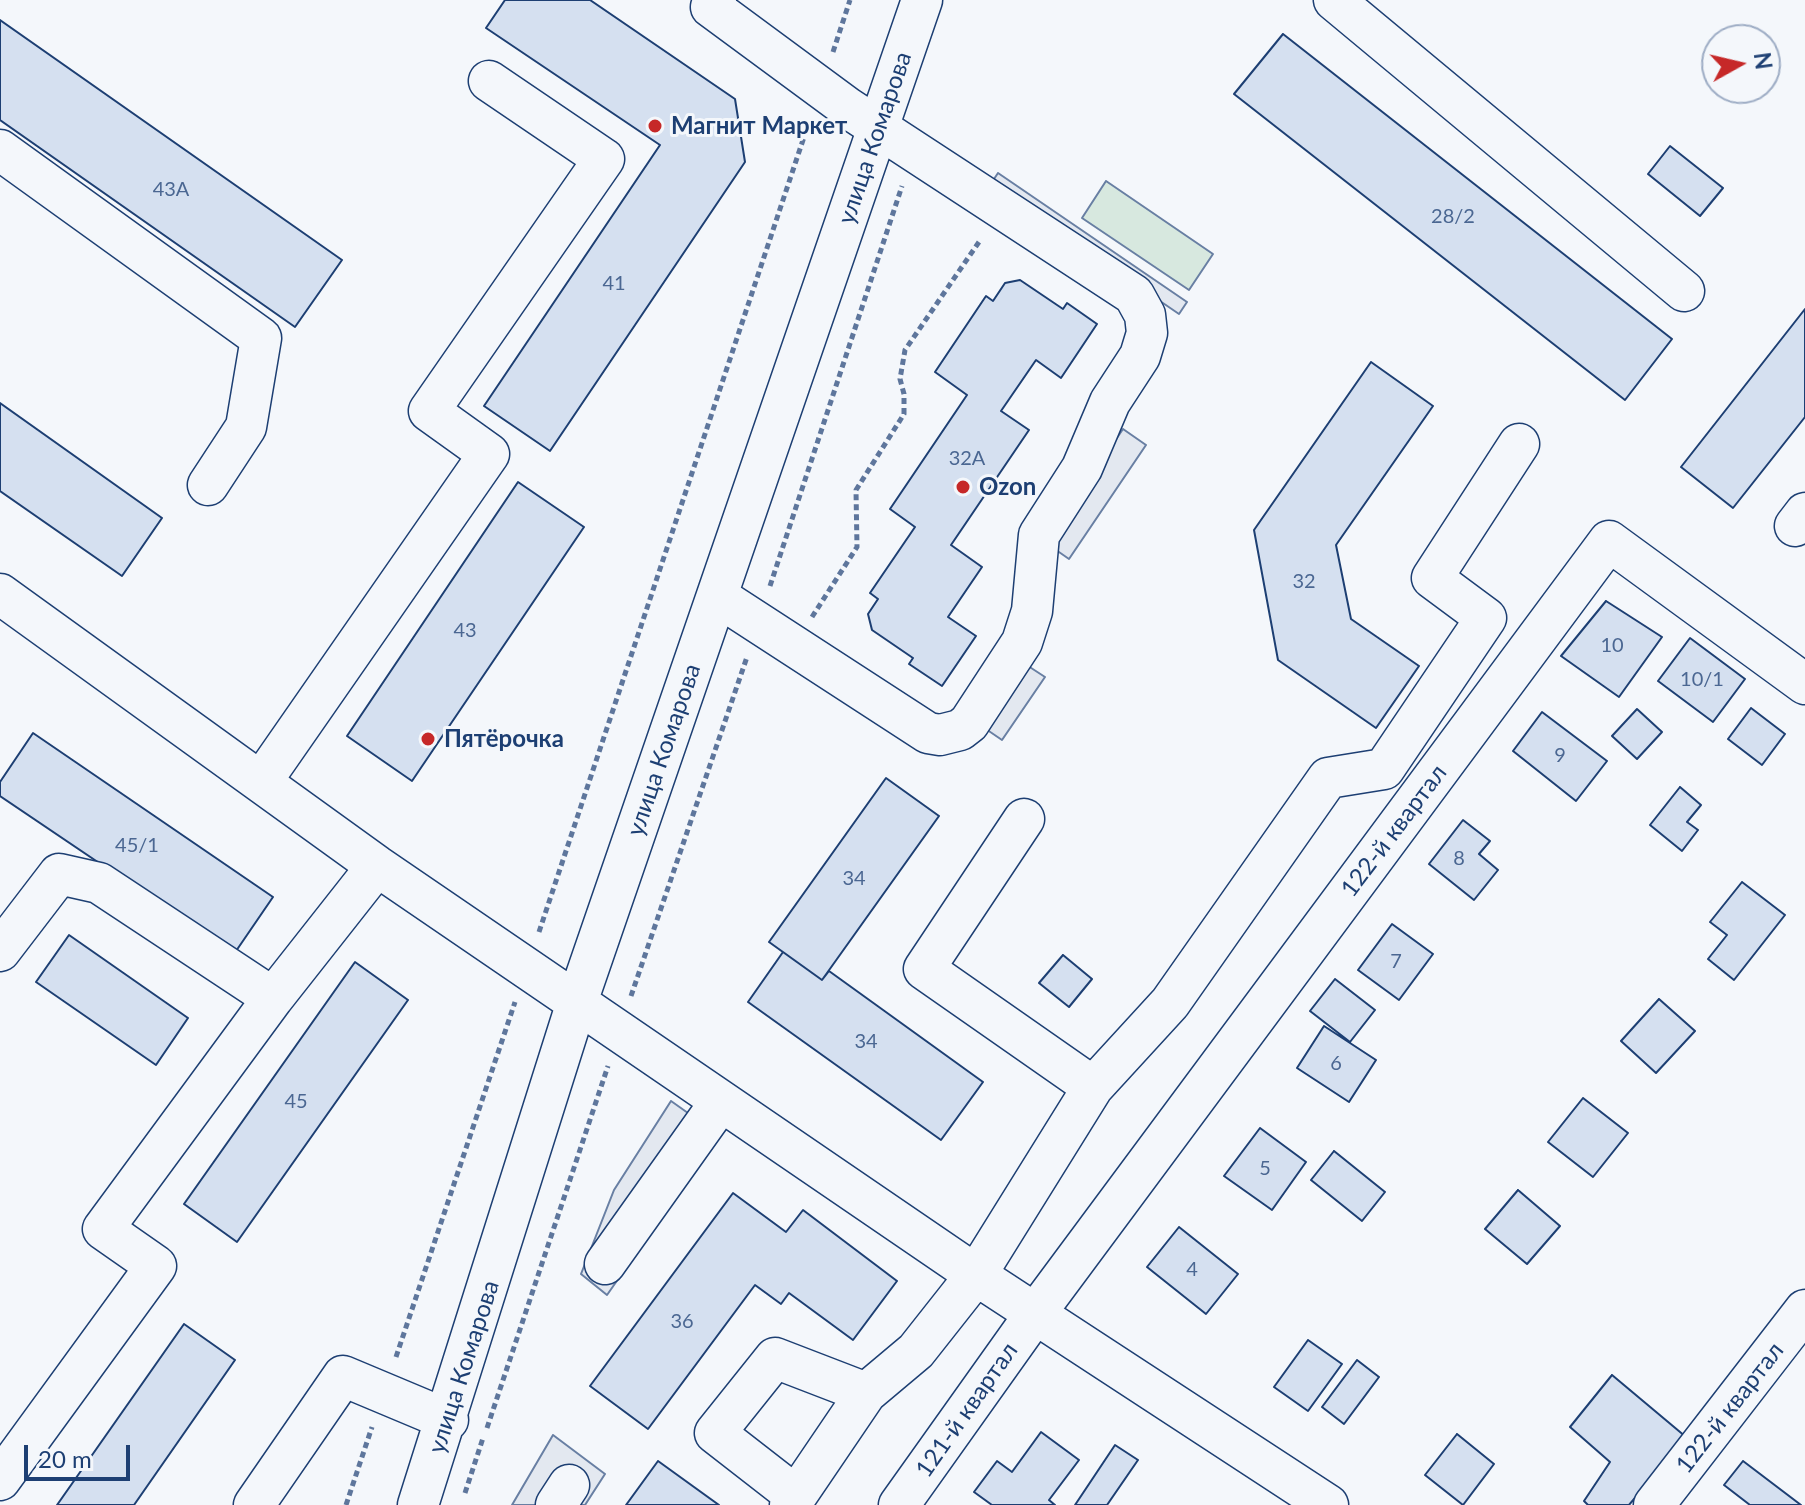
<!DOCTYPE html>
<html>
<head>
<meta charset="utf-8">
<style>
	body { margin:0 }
	#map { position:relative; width:1805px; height:1505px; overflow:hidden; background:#f4f7fb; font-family:Lato,sans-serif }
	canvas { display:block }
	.north { position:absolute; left:1701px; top:24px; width:80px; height:80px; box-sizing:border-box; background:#f4f7fb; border:2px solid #9eadc5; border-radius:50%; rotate:82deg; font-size:22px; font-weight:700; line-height:32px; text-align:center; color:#1d3f73 }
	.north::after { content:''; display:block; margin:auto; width:28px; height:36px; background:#c62828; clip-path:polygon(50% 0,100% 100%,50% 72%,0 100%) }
	.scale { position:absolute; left:24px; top:1445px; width:106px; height:36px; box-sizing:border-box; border:4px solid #1d3f73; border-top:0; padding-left:10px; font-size:24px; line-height:28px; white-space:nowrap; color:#1d3f73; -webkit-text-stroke:6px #f4f7fb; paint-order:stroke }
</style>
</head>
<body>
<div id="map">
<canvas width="1805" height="1505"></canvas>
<div class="north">N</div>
<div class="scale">20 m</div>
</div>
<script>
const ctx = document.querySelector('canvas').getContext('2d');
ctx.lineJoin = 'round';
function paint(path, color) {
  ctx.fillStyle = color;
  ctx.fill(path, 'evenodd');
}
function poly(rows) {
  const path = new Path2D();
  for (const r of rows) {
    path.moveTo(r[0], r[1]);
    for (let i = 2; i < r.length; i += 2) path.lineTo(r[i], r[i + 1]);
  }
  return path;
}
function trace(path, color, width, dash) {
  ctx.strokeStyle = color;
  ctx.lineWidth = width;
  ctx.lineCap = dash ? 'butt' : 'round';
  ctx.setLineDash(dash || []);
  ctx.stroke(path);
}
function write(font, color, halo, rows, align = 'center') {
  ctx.font = font + ' Lato,sans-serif';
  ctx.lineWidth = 6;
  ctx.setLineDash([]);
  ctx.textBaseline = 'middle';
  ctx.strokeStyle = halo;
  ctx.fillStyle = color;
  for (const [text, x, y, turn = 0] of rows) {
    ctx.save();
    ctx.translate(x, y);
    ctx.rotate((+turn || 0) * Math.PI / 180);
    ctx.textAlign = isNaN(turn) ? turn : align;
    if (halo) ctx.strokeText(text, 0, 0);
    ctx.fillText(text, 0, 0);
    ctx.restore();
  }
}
const green = poly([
	[1106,181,1213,254,1189,290,1082,218,1106,181]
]);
const parking = poly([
	[998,173,1187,302,1179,314,990,185,998,173],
	[1123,429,1146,445,1069,559,1046,543,1123,429],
	[1022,662,1045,677,1002,740,980,725,1022,662],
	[671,1101,719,1135,607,1295,581,1274,614,1190,671,1101],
	[553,1435,605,1474,585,1505,512,1505,553,1435]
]);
const building = poly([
	[505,0,590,0,735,99,745,162,550,451,484,406,660,145,486,28,505,0],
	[0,20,342,260,295,327,0,120,0,20],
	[1283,34,1672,339,1625,400,1234,94,1283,34],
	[1670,146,1723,188,1700,216,1648,174,1670,146],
	[1020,280,1063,309,1067,303,1097,324,1061,378,1036,360,1001,411,1029,430,951,545,982,567,948,617,976,636,942,686,909,664,913,658,872,630,868,614,878,599,870,593,915,527,890,509,967,395,935,372,986,296,993,301,1005,283,1020,280],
	[1805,309,1805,417,1733,508,1681,467,1805,309],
	[1371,362,1433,406,1336,545,1351,619,1419,666,1376,728,1278,660,1254,530,1371,362],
	[0,403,162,518,122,576,0,491,0,403],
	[518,482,584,527,412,781,347,736,518,482],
	[1606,601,1662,637,1619,697,1561,656,1606,601],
	[1690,638,1745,679,1713,722,1658,681,1690,638],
	[1751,708,1785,734,1762,765,1728,739,1751,708],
	[1637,709,1662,732,1637,759,1612,736,1637,709],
	[1542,712,1607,761,1576,801,1513,751,1542,712],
	[33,733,273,897,234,954,0,796,0,782,33,733],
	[886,778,939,816,822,980,769,942,886,778],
	[1680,787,1701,805,1687,822,1698,830,1682,851,1650,825,1680,787],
	[1463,820,1490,841,1479,854,1498,870,1474,900,1429,864,1463,820],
	[1742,882,1785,915,1734,980,1708,959,1727,935,1710,922,1742,882],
	[1392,924,1433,954,1399,1000,1358,970,1392,924],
	[69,935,188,1018,156,1065,36,982,69,935],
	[783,952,822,980,829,971,983,1082,941,1140,748,1002,783,952],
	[1063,955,1092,979,1069,1007,1039,983,1063,955],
	[355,962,408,1000,237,1242,184,1204,355,962],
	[1335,979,1375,1010,1350,1042,1310,1011,1335,979],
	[1659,999,1695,1031,1656,1073,1621,1041,1659,999],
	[1324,1026,1376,1060,1349,1102,1297,1068,1324,1026],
	[1583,1098,1628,1133,1593,1177,1548,1142,1583,1098],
	[1260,1128,1306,1162,1272,1210,1224,1176,1260,1128],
	[1334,1151,1385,1192,1362,1221,1311,1180,1334,1151],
	[1518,1190,1560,1226,1527,1264,1485,1229,1518,1190],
	[733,1193,786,1232,803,1210,897,1281,853,1340,789,1293,781,1304,755,1285,648,1429,590,1386,733,1193],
	[1179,1227,1238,1274,1206,1314,1147,1267,1179,1227],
	[184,1324,235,1360,134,1505,57,1505,184,1324],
	[1308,1340,1342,1364,1308,1411,1274,1387,1308,1340],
	[1357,1360,1379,1377,1344,1424,1322,1407,1357,1360],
	[1612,1375,1686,1437,1629,1505,1588,1505,1584,1501,1610,1462,1570,1427,1612,1375],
	[1041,1432,1079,1460,1049,1500,1055,1505,992,1505,974,1492,997,1461,1012,1472,1041,1432],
	[1457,1434,1494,1464,1463,1505,1425,1475,1457,1434],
	[1115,1445,1138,1460,1107,1505,1075,1505,1115,1445],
	[658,1461,719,1505,626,1505,658,1461],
	[1743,1461,1801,1505,1750,1505,1724,1485,1743,1461]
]);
const path = poly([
	[833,52,850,0],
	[770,586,902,186],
	[812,617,857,547,856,490,904,414,904,394,900,379,905,350,981,239],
	[539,932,809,122],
	[631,996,747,657],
	[396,1357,515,1002],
	[487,1428,608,1066],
	[465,1493,483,1438],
	[346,1505,372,1427]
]);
const minor = poly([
	[716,0,711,7,848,108,1134,295,1145,315,1147,333,1140,356,1110,402,1082,468,1039,535,1032,611,1022,642,969,723,960,730,940,735,928,733,717,596],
	[1334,0,1684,291],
	[0,150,261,338,246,427,208,485],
	[1795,526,1805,513],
	[0,594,377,866,976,1275,1328,1505],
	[261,782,489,454,429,411,604,159,489,81],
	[0,951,59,874,99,883,273,998,377,866],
	[1093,1087,1170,1003,1328,778,1384,769,1486,618,1432,578,1519,444],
	[605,1264,721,1101],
	[0,1480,156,1266,103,1229,273,998],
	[796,1496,715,1433,775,1358,866,1393],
	[254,1505,343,1376,448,1420],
	[418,1505,577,1002,922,0],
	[556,1505,569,1485],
	[790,1505,866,1393,916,1351,976,1275,1093,1087,924,969,1024,819],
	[899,1505,1035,1314,1609,541,1805,684],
	[1654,1505,1805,1310]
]);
const markers = [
	[655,126,8,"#c62828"],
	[963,487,8,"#c62828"],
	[428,739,8,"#c62828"]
];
const numberNames = [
	["43А",171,190],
	["28/2",1453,217],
	["41",614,284],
	["32А",967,459],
	["32",1304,582],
	["43",465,631],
	["10",1612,646],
	["10/1",1702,680],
	["9",1560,756],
	["45/1",137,846],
	["8",1459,859],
	["34",854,879],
	["7",1396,962],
	["34",866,1042],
	["6",1336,1064],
	["45",296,1102],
	["5",1265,1169],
	["4",1192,1270],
	["36",682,1322]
];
const poiNames = [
	["Магнит Маркет",671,126],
	["Ozon",979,487],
	["Пятёрочка",444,739]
];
const streetNames = [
	["улица Комарова",875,138,-71],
	["улица Комарова",664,750,-71],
	["122-й квартал",1394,831,-53],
	["улица Комарова",464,1367,-72],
	["122-й квартал",1730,1408,-52],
	["121-й квартал",967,1410,-55]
];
paint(green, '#d7e8df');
trace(green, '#687fa3', 2);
paint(parking, '#e3e8f0');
trace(parking, '#687fa3', 2);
paint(building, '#d5e0f0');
trace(building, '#1d3f73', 2);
trace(minor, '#1d3f73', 43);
trace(path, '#5e769c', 5, [6, 4]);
trace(minor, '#f4f7fb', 40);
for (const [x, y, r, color] of markers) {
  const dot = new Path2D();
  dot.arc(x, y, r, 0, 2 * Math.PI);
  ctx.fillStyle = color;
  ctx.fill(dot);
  trace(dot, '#f4f7fb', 3);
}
write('20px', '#4b6792', null, numberNames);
write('bold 24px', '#1d3f73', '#f4f7fb', poiNames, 'left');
write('24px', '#1d3f73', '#f4f7fb', streetNames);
</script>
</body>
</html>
